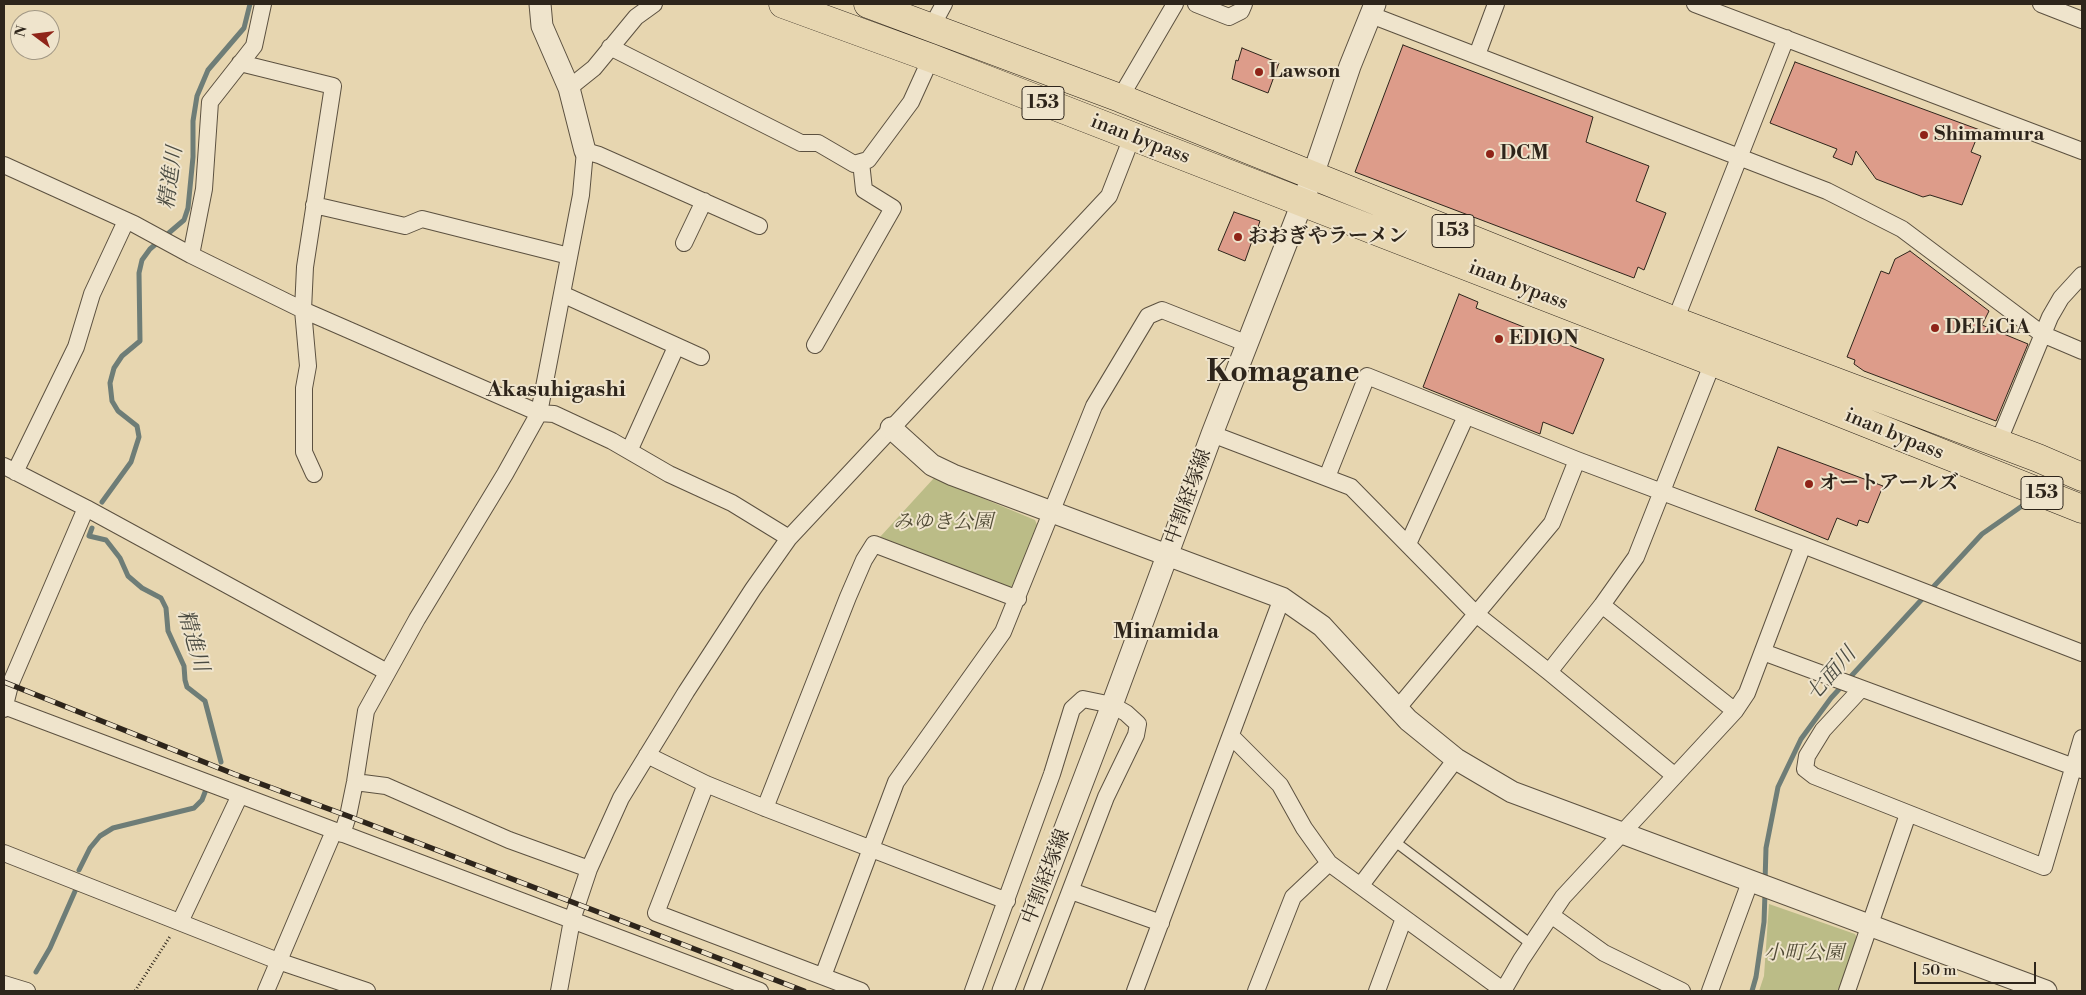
<!DOCTYPE html>
<html>
<head>
<meta charset="utf-8">
<style>
	body { margin:0 }
	#map { position:relative; width:2086px; height:995px; overflow:hidden; background:#e7d6b0; font-family:"Libre Bodoni",serif }
	canvas { display:block }
	.frame { position:absolute; inset:0; border:5px solid #2e251b; pointer-events:none }
	.north { position:absolute; left:10px; top:10px; width:50px; height:50px; box-sizing:border-box; background:#efe4cc; border:1px solid #a29885; border-radius:50%; rotate:285deg; font-size:14px; font-weight:700; line-height:20px; text-align:center; color:#2e251b }
	.north::after { content:''; display:block; margin:auto; width:18px; height:22px; background:#8f2418; clip-path:polygon(50% 0,100% 100%,50% 72%,0 100%) }
	.scale { position:absolute; left:1914px; top:962px; width:122px; height:22px; box-sizing:border-box; border:2px solid #2e251b; border-top:0; padding-left:6px; font-size:15px; line-height:18px; white-space:nowrap; color:#2e251b; -webkit-text-stroke:4px #efe4cc; paint-order:stroke }
</style>
</head>
<body>
<div id="map">
<canvas width="2086" height="995"></canvas>
<div class="frame"></div>
<div class="north">N</div>
<div class="scale">50 m</div>
</div>
<script>
const ctx = document.querySelector('canvas').getContext('2d');
ctx.lineJoin = 'round';
function paint(path, color) {
  ctx.fillStyle = color;
  ctx.fill(path, 'evenodd');
}
function poly(rows) {
  const path = new Path2D();
  for (const r of rows) {
    path.moveTo(r[0], r[1]);
    for (let i = 2; i < r.length; i += 2) path.lineTo(r[i], r[i + 1]);
  }
  return path;
}
function trace(path, color, width, dash) {
  ctx.strokeStyle = color;
  ctx.lineWidth = width;
  ctx.lineCap = dash ? 'butt' : 'round';
  ctx.setLineDash(dash || []);
  ctx.stroke(path);
}
function write(font, color, halo, rows, align = 'center') {
  ctx.font = font + ' "Libre Bodoni","Noto Serif JP",serif';
  ctx.lineWidth = 4;
  ctx.setLineDash([]);
  ctx.textBaseline = 'middle';
  ctx.strokeStyle = halo;
  ctx.fillStyle = color;
  for (const [text, x, y, turn = 0] of rows) {
    ctx.save();
    ctx.translate(x, y);
    ctx.rotate((+turn || 0) * Math.PI / 180);
    ctx.textAlign = isNaN(turn) ? turn : align;
    if (halo) ctx.strokeText(text, 0, 0);
    ctx.fillText(text, 0, 0);
    ctx.restore();
  }
}
const green = poly([
	[934,478,1035,520,1038,527,1017,583,1009,588,880,537],
	[1769,904,1855,934,1857,938,1840,991,1759,991,1764,976]
]);
const stream = poly([
	[102,502,131,462,139,437,137,426,118,411,112,401,110,383,114,368,122,356,140,341,139,273,142,260,150,249,184,220,188,208,193,157,193,121,197,96,208,70,244,28,250,4],
	[92,528,89,536,106,540,120,558,128,576,142,588,161,598,166,608,168,631,184,666,185,680,187,687,205,701,221,762],
	[79,870,90,848,100,836,113,828,194,808,202,800,207,787],
	[1765,882,1766,848,1778,787,1801,739,1831,698,1982,534,2032,499],
	[36,972,50,948,76,889],
	[1752,991,1756,977,1764,922,1765,893]
]);
const building = poly([
	[1403,45,1593,117,1586,142,1649,166,1636,201,1666,213,1644,270,1638,267,1634,278,1355,172,1403,45],
	[1242,48,1279,63,1268,93,1232,79,1236,60,1238,61,1242,48],
	[1795,62,1980,130,1971,152,1981,156,1962,205,1930,195,1923,197,1876,179,1856,151,1852,165,1833,157,1837,149,1770,123,1795,62],
	[1234,212,1260,221,1258,227,1261,228,1256,242,1252,241,1245,261,1218,250,1234,212],
	[1910,251,1989,311,1982,325,2028,344,1996,421,1864,371,1854,364,1855,360,1847,357,1881,271,1889,274,1895,259,1910,251],
	[1459,294,1478,302,1476,308,1604,359,1573,434,1543,422,1540,434,1423,387,1459,294],
	[1778,447,1883,486,1868,523,1859,520,1857,526,1837,518,1828,540,1755,510,1778,447]
]);
const path = poly([
	[135,991,171,935]
]);
const service = poly([
	[1394,841,1531,944]
]);
const minor = poly([
	[1196,4,1229,17,1241,11,1244,4],
	[1695,4,2082,151],
	[2041,4,2082,20],
	[1371,15,1827,191,1902,229,2042,334,2082,351],
	[931,28,944,4],
	[610,47,801,143,818,143,854,164,868,160,911,102,931,58],
	[1477,55,1496,4],
	[240,63,333,86,305,267,303,310,308,366,304,388,304,452,314,474],
	[569,88,594,68,636,17,654,4],
	[1120,98,1175,4],
	[4,165,134,224,191,255,303,310,539,413,554,414,612,441,669,474,732,503,789,538],
	[314,205,405,226,422,219,569,256],
	[684,243,704,201],
	[191,255,204,189,210,102,254,46,263,4],
	[562,294,701,357],
	[1675,321,1786,38],
	[815,345,893,208,864,190,861,162],
	[1212,434,1351,487,1476,614,1549,672,1675,776],
	[1998,443,2050,317,2061,298,2082,275],
	[630,449,676,347],
	[4,466,86,508,387,672],
	[15,472,76,347,92,294,126,221],
	[1327,477,1367,376,1577,460,1803,545,2082,653],
	[1408,544,1466,416],
	[1602,605,1735,711],
	[1763,652,2082,770],
	[1549,672,1602,605,1636,557,1713,362],
	[1861,689,1823,730,1807,756,1805,769,1814,776,2044,867,2082,738],
	[4,706,760,991],
	[4,709,10,685,86,508],
	[1397,709,1552,523,1577,460],
	[1231,736,1280,785,1304,828,1329,863,1504,991],
	[647,755,706,784,765,808,1007,901],
	[355,782,386,786,509,840,589,869],
	[706,784,656,913,861,991],
	[765,808,848,597,864,560,874,544,1018,599],
	[342,834,348,816,355,782,366,711,417,619,505,474,539,413,581,195,585,151,599,155,759,226],
	[4,853,278,961,367,991],
	[1361,885,1456,759],
	[1071,891,1161,923],
	[1551,915,1604,953,1682,991],
	[180,922,240,795],
	[823,976,896,782,1003,632,1094,406,1148,316,1162,310,1248,344],
	[4,984,27,991],
	[266,991,334,831],
	[559,991,572,920,589,869,621,798,686,692,753,589,789,538,1109,196,1132,137],
	[973,991,1052,774,1072,709,1083,699,1112,705,1126,713,1138,724,1136,735,1106,797,1032,991],
	[1135,991,1282,598],
	[1256,991,1293,897,1329,863],
	[1377,991,1404,918],
	[1503,991,1521,960,1563,897,1735,711,1747,693,1803,545],
	[1710,991,1750,882],
	[1847,991,1908,814]
]);
const tertiary = poly([
	[540,4,542,26,569,88,585,151],
	[891,428,932,465,953,475,1282,598,1322,626,1408,720,1456,759,1512,792,2046,991],
	[1003,991,1112,705,1212,434,1313,175,1350,66,1375,4]
]);
const trunk = poly([
	[783,4,931,58,1713,362,2082,509],
	[868,4,1120,98,1675,321,2038,458,2082,477]
]);
const rail = poly([
	[4,682,234,774,348,816,804,991]
]);
const markers = [
	[1259,72,5,"#8f2418"],
	[1924,135,5,"#8f2418"],
	[1490,154,5,"#8f2418"],
	[1238,237,5,"#8f2418"],
	[1935,328,5,"#8f2418"],
	[1499,339,5,"#8f2418"],
	[1809,484,5,"#8f2418"]
];
const shields = [
	[1043,103,42],
	[1453,231,42],
	[2042,493,42]
];
const shieldNames = [
	["153",1043,103],
	["153",1453,231],
	["153",2042,493]
];
const poiNames = [
	["Lawson",1269,72],
	["Shimamura",1934,135],
	["DCM",1500,154],
	["おおぎやラーメン",1248,237],
	["DELiCiA",1945,328],
	["EDION",1509,339],
	["オートアールズ",1819,484]
];
const streetNames = [
	["inan bypass",1140,140,21],
	["inan bypass",1518,286,21],
	["inan bypass",1894,435,22],
	["中割経塚線",1189,497,-70],
	["中割経塚線",1047,877,-69]
];
const parkNames = [
	["みゆき公園",943,523],
	["小町公園",1804,954]
];
const waterNames = [
	["精進川",172,178,-82],
	["精進川",192,641,74],
	["七面川",1832,675,-49]
];
const quarterNames = [
	["Akasuhigashi",556,391],
	["Minamida",1166,633]
];
const townNames = [
	["Komagane",1283,374]
];
paint(green, '#bbbc87');
trace(stream, '#6e7d77', 5);
paint(building, '#dd9c8a');
trace(building, '#2e251b', 1);
trace(service, '#5c5140', 11);
trace(minor, '#5c5140', 18);
trace(tertiary, '#5c5140', 23);
trace(trunk, '#2e251b', 29);
trace(path, '#2e251b', 3, [1, 2.5]);
trace(service, '#efe4cc', 9);
trace(minor, '#efe4cc', 16);
trace(tertiary, '#efe4cc', 21);
trace(trunk, '#e7d6b0', 28);
trace(rail, '#2e251b', 5.5);
trace(rail, '#efe4cc', 4, [11]);
for (const [x, y, r, color] of markers) {
  const dot = new Path2D();
  dot.arc(x, y, r, 0, 2 * Math.PI);
  ctx.fillStyle = color;
  ctx.fill(dot);
  trace(dot, '#efe4cc', 2);
}
for (const [x, y, w] of shields) {
  const box = new Path2D();
  box.roundRect(x - w / 2, y - 16.5, w, 33, 4);
  ctx.fillStyle = '#efe4cc';
  ctx.fill(box);
  trace(box, '#2e251b', 1);
}
write('bold 19px', '#2e251b', null, shieldNames);
write('bold 20px', '#2e251b', '#efe4cc', poiNames, 'left');
write('20px', '#2e251b', '#efe4cc', streetNames);
write('italic 20px', '#514b36', '#efe4cc', parkNames);
write('italic 21px', '#494a41', '#efe4cc', waterNames);
write('bold 22px', '#2e251b', '#efe4cc', quarterNames);
write('bold 30px', '#2e251b', '#efe4cc', townNames);
</script>
</body>
</html>
